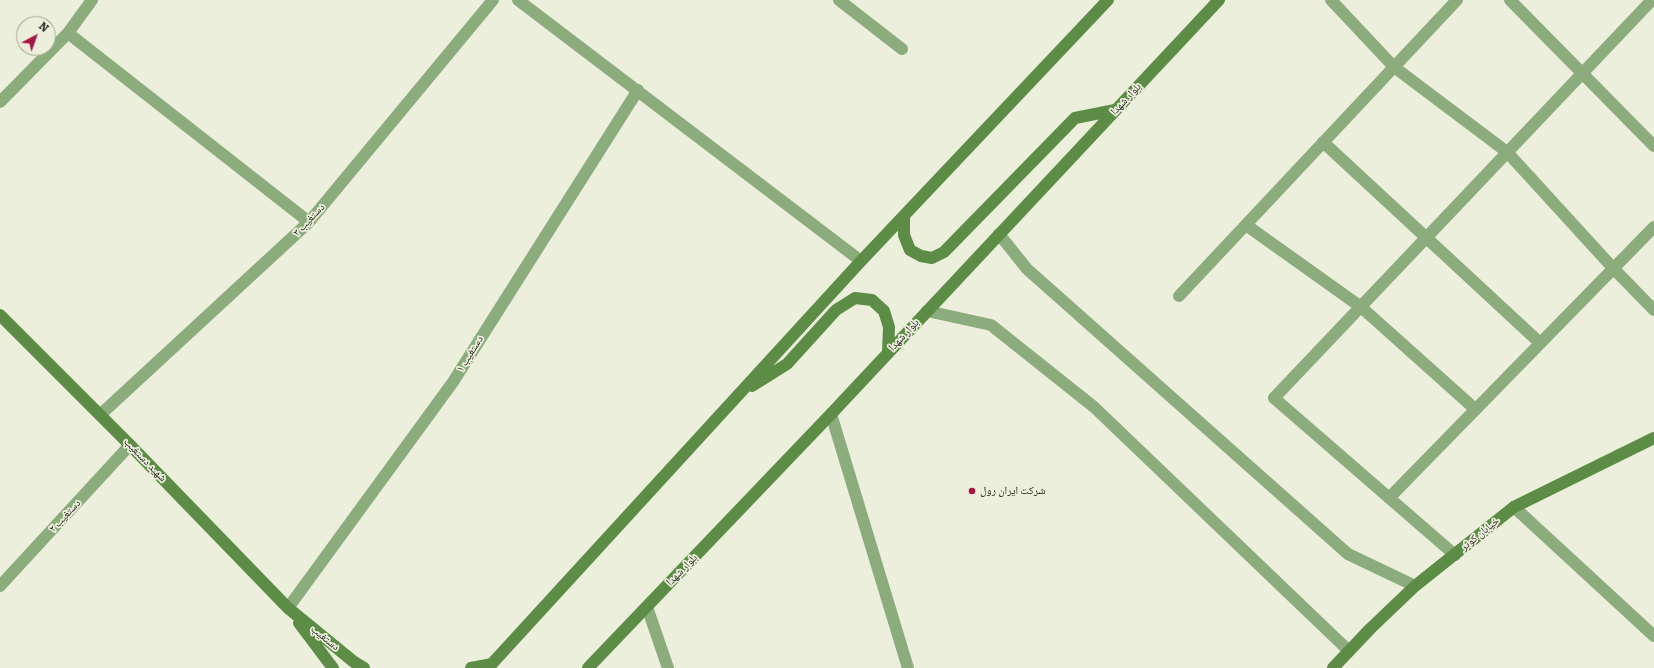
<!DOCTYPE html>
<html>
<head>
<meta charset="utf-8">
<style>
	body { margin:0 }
	#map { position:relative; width:1654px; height:668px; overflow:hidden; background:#ebefdb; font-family:Bitter,serif }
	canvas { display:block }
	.north { position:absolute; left:16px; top:16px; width:40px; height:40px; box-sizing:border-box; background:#ebefdb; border:1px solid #9ea191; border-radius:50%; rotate:41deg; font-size:11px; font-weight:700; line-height:16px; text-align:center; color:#2a2b23 }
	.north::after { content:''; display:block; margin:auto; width:14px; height:18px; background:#a91445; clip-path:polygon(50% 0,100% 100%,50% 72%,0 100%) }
</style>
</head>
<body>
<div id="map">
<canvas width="1654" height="668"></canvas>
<div class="north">N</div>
</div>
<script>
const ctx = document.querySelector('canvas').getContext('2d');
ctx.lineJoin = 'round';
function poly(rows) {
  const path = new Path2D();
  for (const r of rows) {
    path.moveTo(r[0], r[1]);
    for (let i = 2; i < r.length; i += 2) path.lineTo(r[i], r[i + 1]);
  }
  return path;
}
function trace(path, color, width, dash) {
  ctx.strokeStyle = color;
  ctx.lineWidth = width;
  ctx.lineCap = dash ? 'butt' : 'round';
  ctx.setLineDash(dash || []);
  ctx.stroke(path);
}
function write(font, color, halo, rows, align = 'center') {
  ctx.font = font + ' Bitter,"Noto Naskh Arabic",serif';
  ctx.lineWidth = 3.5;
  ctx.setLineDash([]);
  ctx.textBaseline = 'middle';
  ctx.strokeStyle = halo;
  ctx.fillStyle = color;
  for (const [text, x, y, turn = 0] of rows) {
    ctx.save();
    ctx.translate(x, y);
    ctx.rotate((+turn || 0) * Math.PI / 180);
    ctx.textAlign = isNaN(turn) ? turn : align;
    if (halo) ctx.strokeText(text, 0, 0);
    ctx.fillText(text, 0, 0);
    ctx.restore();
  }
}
const street = poly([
	[518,0,861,261],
	[839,0,902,49],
	[1331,0,1394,67,1507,152,1613,268,1654,310],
	[1510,0,1654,146],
	[68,33,309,222],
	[0,102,68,33,92,0],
	[1323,142,1540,343],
	[1246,225,1361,307,1475,409],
	[999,234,1027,269,1348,554,1415,586],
	[1179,296,1457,0],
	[927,311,991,325,1094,407,1349,651],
	[831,414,908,668],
	[100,415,309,222,493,0],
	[1389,498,1654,227],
	[1514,507,1654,636],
	[1455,555,1274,398,1652,0],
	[0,586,130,445],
	[647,607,668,668],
	[288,608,453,382,638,90]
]);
const secondary = poly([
	[904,216,904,235,910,250,921,256,932,258,944,252,1075,118,1115,110],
	[0,315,130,445,288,608,354,662,364,668],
	[752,386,787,364,836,310,855,298,872,300,884,311,889,327,888,352],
	[299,623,333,668],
	[471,668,492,664],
	[488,668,861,261,1108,0],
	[588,668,831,414,1219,0],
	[1333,668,1370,629,1415,586,1514,507,1654,438]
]);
const markers = [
	[972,491,4,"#a91445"]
];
const streetNames = [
	["بلوار شهدا",1126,99,-47],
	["دستغیب ۳",309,220,-47],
	["بلوار شهدا",904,335,-47],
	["دستغیب ۱",470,354,-58],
	["شهید دستغیب",145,460,46],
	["دستغیب ۲",65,516,-47],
	["خیابان کوثر",1480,534,-39],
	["بلوار شهدا",682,570,-46],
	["دستغیب",325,638,39]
];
const poiNames = [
	["شرکت ایران رول",980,491]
];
trace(street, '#8cac7e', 12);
trace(secondary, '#5c8c46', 12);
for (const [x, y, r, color] of markers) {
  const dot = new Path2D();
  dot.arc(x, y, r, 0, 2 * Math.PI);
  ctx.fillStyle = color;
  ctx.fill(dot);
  trace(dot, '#ebefdb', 1.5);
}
write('11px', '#2a2b23', '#ebefdb', streetNames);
write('11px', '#2a2b23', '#ebefdb', poiNames, 'left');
</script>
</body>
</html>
